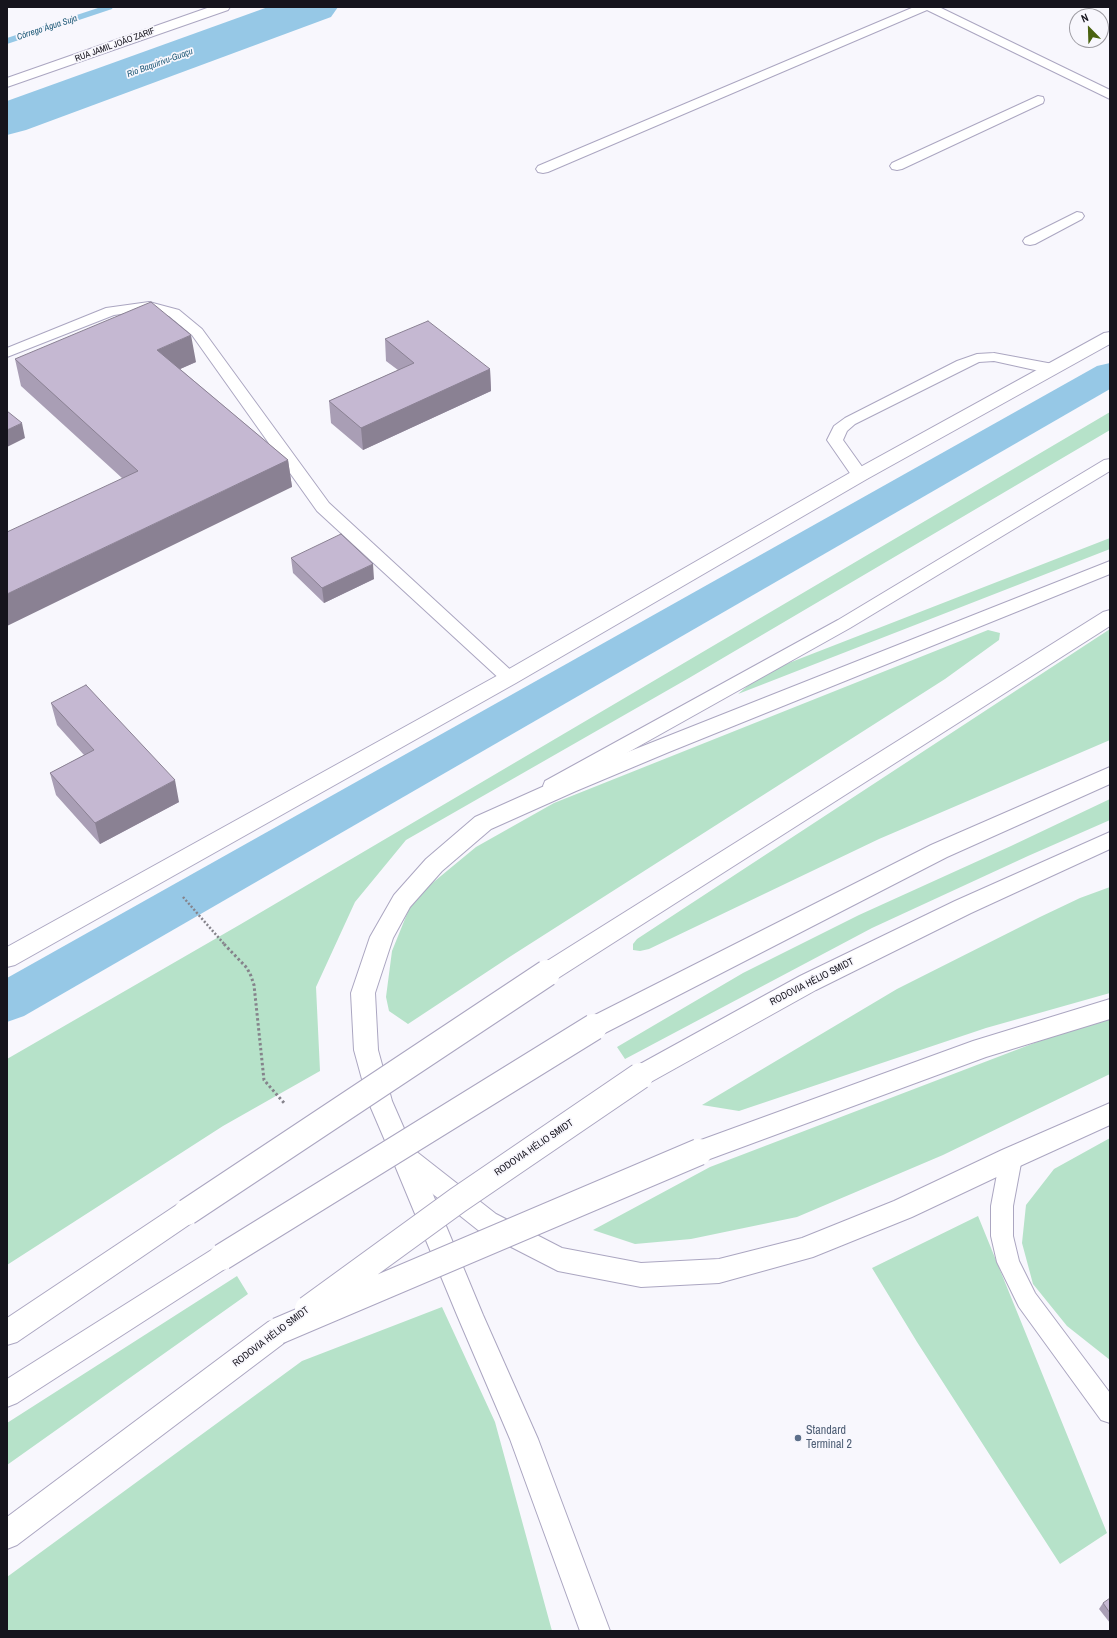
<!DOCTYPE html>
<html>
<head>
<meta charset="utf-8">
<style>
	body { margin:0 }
	#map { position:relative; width:1117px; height:1638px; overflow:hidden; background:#f8f7fd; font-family:"Archivo Narrow",sans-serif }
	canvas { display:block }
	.frame { position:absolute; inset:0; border:8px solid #16141d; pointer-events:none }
	.north { position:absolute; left:1069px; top:8px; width:40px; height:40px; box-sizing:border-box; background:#f8f7fd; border:1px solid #9e9ca3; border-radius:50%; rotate:337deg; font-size:11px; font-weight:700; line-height:16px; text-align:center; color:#16141d }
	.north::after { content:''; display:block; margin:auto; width:14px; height:18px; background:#4a6210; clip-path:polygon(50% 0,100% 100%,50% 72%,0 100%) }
</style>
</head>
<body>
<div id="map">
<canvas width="1117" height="1638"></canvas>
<div class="frame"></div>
<div class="north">N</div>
</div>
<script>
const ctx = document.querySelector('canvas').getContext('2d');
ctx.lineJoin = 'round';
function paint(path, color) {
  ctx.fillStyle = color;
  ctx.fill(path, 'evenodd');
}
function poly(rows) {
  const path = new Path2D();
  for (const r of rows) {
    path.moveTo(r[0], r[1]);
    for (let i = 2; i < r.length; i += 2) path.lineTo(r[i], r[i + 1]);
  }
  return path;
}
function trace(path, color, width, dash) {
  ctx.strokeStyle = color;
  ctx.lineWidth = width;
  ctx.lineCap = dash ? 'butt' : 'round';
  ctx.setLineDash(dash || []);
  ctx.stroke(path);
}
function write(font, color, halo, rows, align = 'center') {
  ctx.font = font + ' "Archivo Narrow",sans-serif';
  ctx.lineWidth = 3.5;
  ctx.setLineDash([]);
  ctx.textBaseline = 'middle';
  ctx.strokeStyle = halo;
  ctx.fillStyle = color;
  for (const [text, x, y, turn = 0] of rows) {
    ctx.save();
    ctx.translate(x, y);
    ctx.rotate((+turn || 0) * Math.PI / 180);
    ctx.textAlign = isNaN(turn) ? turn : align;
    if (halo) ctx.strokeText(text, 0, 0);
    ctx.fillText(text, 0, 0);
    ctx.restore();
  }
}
const green = poly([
	[1110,412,1110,430,689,678,406,840,355,902,316,987,320,1071,223,1126,7,1265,7,1059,241,924],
	[1110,538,1110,549,738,694,763,673],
	[1110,629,1110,740,879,839,649,949,640,951,633,950,633,944,637,939],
	[988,630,1000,633,999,640,945,679,511,956,408,1024,389,1011,386,997,392,951,413,899,476,847,554,803],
	[1110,799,1110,820,1028,856,872,928,625,1059,617,1047,743,973,859,915,1011,846],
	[1110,887,1110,993,986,1028,739,1111,702,1105,897,989,1040,917,1080,898],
	[1110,1019,1110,1074,943,1155,797,1217,691,1239,635,1244,593,1230,710,1167,1071,1029],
	[1110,1138,1110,1360,1067,1326,1033,1284,1022,1243,1026,1205,1054,1169],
	[978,1216,1107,1533,1060,1564,917,1342,872,1268],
	[237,1276,248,1294,7,1465,7,1423],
	[442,1307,495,1422,552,1631,7,1631,7,1577,302,1361]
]);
const stream = poly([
	[101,7,113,7,112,9,7,44,7,38,101,7]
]);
const canal = poly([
	[1110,363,1110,389,24,1016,7,1022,7,978,1097,366,1110,363]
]);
const river = poly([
	[268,7,338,7,331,17,26,130,7,135,7,101,268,7]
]);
const pathFar1 = poly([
	[183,897,225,945]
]);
const path = poly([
	[224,944,247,968,251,976,254,985,264,1080,285,1104]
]);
const lane = poly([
	[914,7,939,7,1110,90,1110,99,927,10,548,172,543,173,538,172,536,169,538,166,914,7],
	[1038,96,1043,97,1044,100,1043,103,902,169,897,170,892,169,890,166,892,163,1038,96],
	[1077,212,1082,213,1084,216,1082,219,1035,244,1030,245,1025,244,1023,241,1025,238,1077,212],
	[149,302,179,310,202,329,329,503,515,674,518,678,515,682,509,684,503,682,317,511,192,335,169,316,149,310,114,315,7,357,7,348,106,308,149,302],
	[994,353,1053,364,1058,366,1061,369,1058,372,1053,374,994,361,979,362,855,424,847,431,843,440,868,475,866,479,860,480,854,479,827,440,834,426,845,418,957,361,977,354,994,353],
	[1110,459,1110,471,850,628,559,791,552,793,545,791,543,786,545,781,838,620,1104,460,1110,459],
	[1011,1149,1019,1151,1022,1158,1013,1206,1013,1236,1019,1261,1035,1293,1110,1393,1110,1423,1101,1420,1019,1307,997,1262,991,1236,991,1206,1000,1158,1003,1151,1011,1149]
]);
const street = poly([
	[1110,332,1110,344,867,479,516,683,15,965,7,967,7,947,502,673,853,471,1104,333,1110,332],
	[404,1145,413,1148,417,1156,483,1315,538,1439,610,1631,580,1631,510,1439,457,1315,391,1156,395,1148,404,1145]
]);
const secondary = poly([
	[210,7,230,7,228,10,7,87,7,78,210,7]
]);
const primary = poly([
	[1110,561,1110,574,669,752,576,791,491,829,442,871,410,907,393,938,375,993,378,1050,392,1101,413,1149,496,1214,562,1248,641,1263,719,1259,802,1238,894,1201,1002,1150,1110,1103,1110,1125,1020,1166,912,1217,813,1257,719,1283,641,1287,558,1271,478,1230,395,1164,368,1101,354,1050,351,993,370,937,394,895,426,859,475,817,560,779,653,742,1110,561],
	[1110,610,1110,626,555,980,547,982,539,980,535,973,539,966,1103,612,1110,610],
	[1110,767,1110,784,947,857,603,1034,594,1037,585,1034,582,1027,585,1020,931,845,1110,767],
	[1110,832,1110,849,971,913,816,990,649,1083,640,1086,631,1083,628,1076,631,1069,800,976,955,901,1110,832],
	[1110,999,1110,1019,986,1057,699,1163,690,1160,686,1152,690,1144,973,1041,1110,999],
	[187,1201,196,1204,200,1212,196,1220,17,1342,7,1345,7,1318,178,1204,187,1201],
	[222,1245,231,1249,235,1257,231,1265,17,1403,7,1407,7,1379,213,1249,222,1245],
	[278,1319,288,1322,292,1331,288,1340,17,1545,7,1549,7,1517,268,1322,278,1319]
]);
const primaryBridge = poly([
	[187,1212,547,973],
	[222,1257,594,1027],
	[308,1309,458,1200,640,1076],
	[278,1331,699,1152]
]);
const wall = poly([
	[385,339,490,369,491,391,363,450,331,423,329,401,398,370,386,361],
	[15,359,196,362,180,369,288,460,292,487,122,478,21,386],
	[291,558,374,579,324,603,293,573],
	[51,703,179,802,100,844,56,795,50,773,84,755,57,725],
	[1110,1598,1110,1623,1099,1609,1103,1603]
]);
const shadedWall = poly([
	[191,335,196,362,162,377,157,350],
	[490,369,491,391,363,450,361,428],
	[22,423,25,438,7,447,7,430],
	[288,460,292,487,7,626,7,594],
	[373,564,374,579,324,603,322,588],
	[175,780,179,802,100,844,95,823]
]);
const building = poly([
	[151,302,191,335,157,350,288,460,7,594,7,532,138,471,15,359,151,302],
	[428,321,490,369,361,428,329,401,414,363,385,339,428,321],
	[7,411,22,423,7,430,7,411],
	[341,534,373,564,322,588,291,558,341,534],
	[86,685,175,780,95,823,50,773,94,750,51,703,86,685],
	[1110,1598,1110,1613,1103,1603,1110,1598]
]);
const markers = [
	[798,1438,4,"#5c6f8a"]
];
const farWaternames = [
	["Córrego Água Suja",47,28,-18],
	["Rio Baquirivu-Guaçu",160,63,-20]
];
const farStreetnames = [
	["RUA JAMIL JOÃO ZARIF",115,45,-20]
];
const streetNames = [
	["RODOVIA HÉLIO SMIDT",812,982,-27],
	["RODOVIA HÉLIO SMIDT",534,1148,-34],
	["RODOVIA HÉLIO SMIDT",271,1337,-37]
];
const nearServicenames = [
	["Standard",806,1431],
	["Terminal 2",806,1445]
];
paint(green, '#b6e2c9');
paint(stream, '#96c8e6');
paint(canal, '#96c8e6');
paint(river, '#96c8e6');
trace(lane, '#aba6c1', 2);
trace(street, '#aba6c1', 2);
trace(secondary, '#aba6c1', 2);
trace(primary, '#aba6c1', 2);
trace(pathFar1, '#85838b', 2.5, [2, 2]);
trace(path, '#85838b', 3, [2.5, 2.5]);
paint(lane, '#fff');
paint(street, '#fff');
paint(secondary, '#fff');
paint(primary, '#fff');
trace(primaryBridge, '#aba6c1', 28, []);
trace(primaryBridge, '#fff', 26);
paint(wall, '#a99eb5');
paint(shadedWall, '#8a8193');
paint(building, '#c5b8d2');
trace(building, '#8a8193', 1);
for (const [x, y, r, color] of markers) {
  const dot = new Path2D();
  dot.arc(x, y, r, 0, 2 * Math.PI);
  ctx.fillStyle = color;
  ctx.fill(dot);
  trace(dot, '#f8f7fd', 1.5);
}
write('italic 9px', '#1b5775', '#f8f7fd', farWaternames);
write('9px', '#16141d', '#f8f7fd', farStreetnames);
write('10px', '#16141d', '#f8f7fd', streetNames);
write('12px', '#4e5e75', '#f8f7fd', nearServicenames, 'left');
</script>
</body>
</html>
